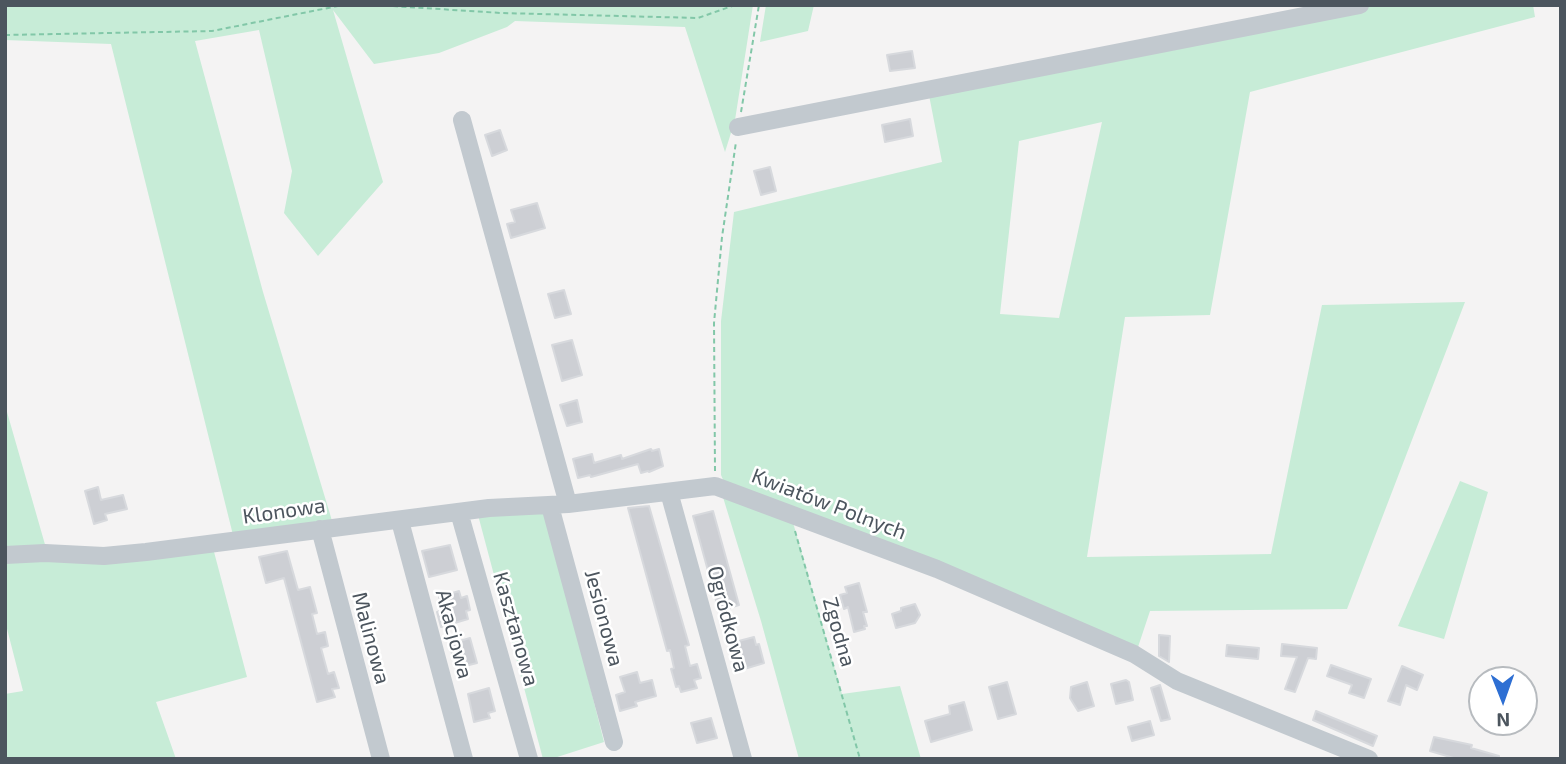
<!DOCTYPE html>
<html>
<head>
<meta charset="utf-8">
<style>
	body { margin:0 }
	#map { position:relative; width:1566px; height:764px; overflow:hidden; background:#f4f3f3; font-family:"Exo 2",sans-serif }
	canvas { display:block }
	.frame { position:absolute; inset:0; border:7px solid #4c555e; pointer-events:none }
	.north { position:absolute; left:1468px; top:666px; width:70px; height:70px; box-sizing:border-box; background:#fff; border:2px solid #b7bbbf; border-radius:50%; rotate:179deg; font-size:19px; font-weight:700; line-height:28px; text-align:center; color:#4c555e }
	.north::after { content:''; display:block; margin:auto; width:24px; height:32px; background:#2e6fd3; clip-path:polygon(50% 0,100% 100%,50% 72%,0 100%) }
</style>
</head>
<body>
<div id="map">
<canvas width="1566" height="764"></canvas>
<div class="frame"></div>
<div class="north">N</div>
</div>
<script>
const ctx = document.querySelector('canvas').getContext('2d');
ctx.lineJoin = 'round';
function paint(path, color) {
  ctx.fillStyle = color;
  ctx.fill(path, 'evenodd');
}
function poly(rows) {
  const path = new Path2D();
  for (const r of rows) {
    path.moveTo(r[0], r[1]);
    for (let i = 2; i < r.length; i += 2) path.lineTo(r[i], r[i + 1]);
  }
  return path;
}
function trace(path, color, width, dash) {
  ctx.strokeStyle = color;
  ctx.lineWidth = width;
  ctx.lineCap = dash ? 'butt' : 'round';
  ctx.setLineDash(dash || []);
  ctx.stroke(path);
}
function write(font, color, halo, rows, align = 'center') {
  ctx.font = font + ' "Exo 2",sans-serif';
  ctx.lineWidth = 5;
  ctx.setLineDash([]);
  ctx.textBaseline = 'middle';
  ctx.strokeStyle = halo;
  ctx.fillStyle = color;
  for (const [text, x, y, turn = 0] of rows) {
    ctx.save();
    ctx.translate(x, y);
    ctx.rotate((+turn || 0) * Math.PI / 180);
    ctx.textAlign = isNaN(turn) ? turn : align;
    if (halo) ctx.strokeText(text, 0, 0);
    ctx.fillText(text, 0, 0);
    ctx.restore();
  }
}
const green = poly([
	[5,5,753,5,735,120,725,152,685,27,515,21,507,27,439,53,374,64,333,10,383,182,318,256,284,213,292,171,259,30,195,41,263,292,333,524,233,535,111,44,5,40],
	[766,5,814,5,808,31,760,42],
	[1360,5,1533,5,1535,17,1250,92,1210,315,1125,317,1087,557,1271,554,1322,305,1465,302,1347,609,1150,611,1137,650,724,482,721,475,721,321,734,212,942,162,928,90],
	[1102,122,1059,318,1000,314,1019,141],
	[5,405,46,548,5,550],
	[1460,481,1488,492,1444,639,1398,626],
	[722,494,792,519,842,694,900,686,921,759,799,759,761,621],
	[546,511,604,742,551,759,543,759,478,515],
	[213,548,247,677,156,702,176,759,5,759,5,694,23,691,5,621,5,561]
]);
const building = poly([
	[912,51,915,68,890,71,887,55,912,51],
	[910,119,913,136,885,142,882,125,910,119],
	[500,130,507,150,492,156,485,135,500,130],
	[770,167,776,191,761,195,754,171,770,167],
	[537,203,545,228,511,238,507,224,515,222,511,210,537,203],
	[564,290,571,314,555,318,548,294,564,290],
	[572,340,582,375,562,381,552,345,572,340],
	[577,400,582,422,567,426,560,405,577,400],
	[651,449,652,451,659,449,663,466,649,472,648,471,641,473,638,464,591,477,590,475,578,478,573,459,592,454,594,463,621,455,622,459,651,449],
	[98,487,101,500,123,495,127,509,105,514,107,520,94,524,85,491,98,487],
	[649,506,689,645,685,646,690,666,697,664,701,678,694,680,697,688,681,692,679,686,676,687,671,669,674,668,670,650,667,651,628,508,649,506],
	[713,511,739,605,719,611,693,516,713,511],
	[450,545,457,570,429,577,422,551,450,545],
	[287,551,298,590,310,587,317,613,312,614,317,634,325,632,328,646,321,648,328,674,334,672,339,688,332,689,335,697,317,702,284,578,266,583,259,557,287,551],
	[859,583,867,612,863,612,867,626,864,626,865,629,854,632,848,607,844,609,840,595,847,593,845,587,859,583],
	[459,591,461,598,467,596,470,610,466,611,468,619,441,627,437,612,443,610,439,597,459,591],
	[915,604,920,615,915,623,896,628,892,614,901,611,901,608,915,604],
	[1159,635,1170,636,1169,662,1159,656,1159,635],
	[754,637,756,645,759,644,764,663,741,670,735,642,754,637],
	[470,638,477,663,457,668,449,644,470,638],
	[1282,644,1317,648,1316,659,1308,658,1295,692,1285,689,1297,657,1281,656,1282,644],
	[1227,645,1259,648,1258,659,1226,656,1227,645],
	[1331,665,1371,679,1364,698,1349,693,1352,685,1327,676,1331,665],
	[1402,666,1423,675,1417,690,1406,685,1400,705,1388,701,1402,666],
	[637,672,640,683,652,680,656,696,635,702,637,706,620,711,616,695,625,692,620,677,637,672],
	[1126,680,1129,682,1133,700,1116,704,1111,684,1126,680],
	[1007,682,1016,714,998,719,989,687,1007,682],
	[1087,682,1094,706,1078,711,1070,698,1071,687,1087,682],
	[1160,685,1170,719,1161,721,1151,688,1160,685],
	[489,688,495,711,488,713,490,718,474,722,468,694,489,688],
	[964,702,972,730,931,742,925,721,950,714,949,706,964,702],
	[1316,711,1377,736,1373,746,1313,720,1316,711],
	[711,718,717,738,697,743,691,723,711,718],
	[1150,721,1154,735,1132,741,1128,727,1150,721],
	[1434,737,1472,745,1471,748,1499,756,1499,759,1457,759,1430,751,1434,737]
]);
const path = poly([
	[376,5,501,13,698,18,735,5],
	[5,35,212,31,343,5],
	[741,112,759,5],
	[715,471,714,323,722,237,736,142],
	[795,531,860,759]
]);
const minor = poly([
	[462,120,568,504],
	[738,127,1360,5],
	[669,492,743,759],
	[550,506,614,742],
	[459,512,529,759],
	[400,521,464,759],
	[320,529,381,759],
	[5,555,45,553,104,556,146,552,489,508,568,504,715,486,937,569,1134,654,1177,681,1369,759]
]);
const streetNames = [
	["Kwiatów Polnych",829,504,21],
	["Klonowa",284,511,-8],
	["Jesionowa",604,618,75],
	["Ogródkowa",728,619,75],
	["Kasztanowa",516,629,74],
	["Zgodna",839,632,74],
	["Akacjowa",454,634,75],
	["Malinowa",371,638,75]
];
paint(green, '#c7ecd7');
paint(building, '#cdcfd4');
trace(building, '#d7d9dd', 2);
trace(path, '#82c7a8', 2, [5, 3.5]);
trace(minor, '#c2c9cf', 18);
write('21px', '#4c555e', '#fff', streetNames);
</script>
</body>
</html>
